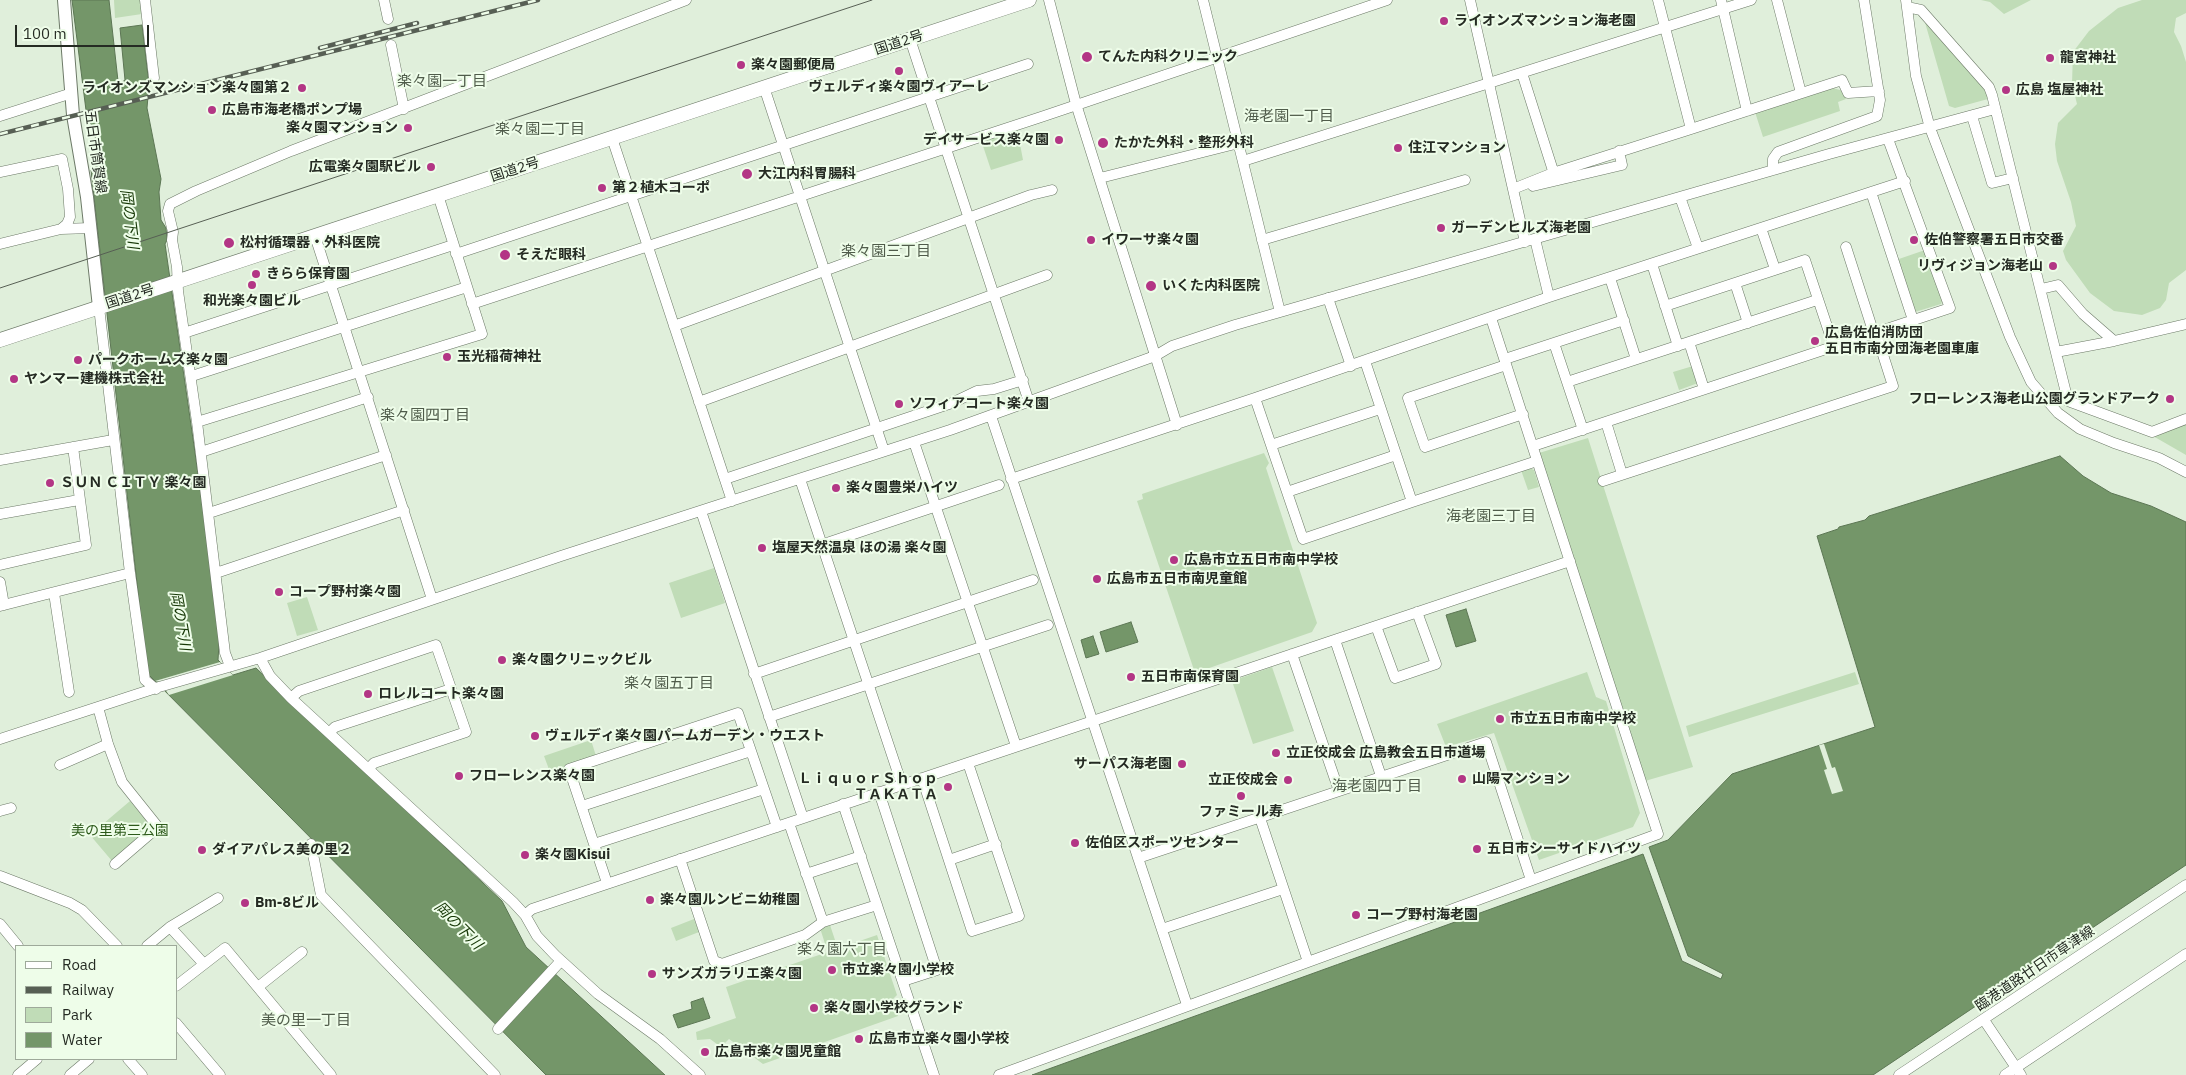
<!DOCTYPE html>
<html>
<head>
<meta charset="utf-8">
<style>
	body { margin:0 }
	#map { position:relative; width:2186px; height:1075px; overflow:hidden; background:#e0efdb; font-family:"IBM Plex Sans",sans-serif }
	canvas { display:block }
	.legend { position:absolute; left:15px; top:945px; width:162px; height:115px; box-sizing:border-box; background:#eefde9; border:1px solid #9ea99a; margin:0; padding:6px 9px; list-style:none; font-size:15px; color:#252b23 }
	.legend li { display:flex; align-items:center; gap:10px; height:25px }
	.legend b { width:25px; border:1px solid #9ea99a }
	.scale { position:absolute; left:15px; top:25px; width:134px; height:22px; box-sizing:border-box; border:2px solid #252b23; border-top:0; padding-left:6px; font-size:15px; line-height:18px; white-space:nowrap; color:#252b23; -webkit-text-stroke:4px #eefde9; paint-order:stroke }
</style>
</head>
<body>
<div id="map">
<canvas width="2186" height="1075"></canvas>
<ul class="legend">
<li><b style="height:6px;background:#fff"></b>Road</li>
<li><b style="height:6px;background:#575f54"></b>Railway</li>
<li><b style="height:14px;background:#c0dcb7"></b>Park</li>
<li><b style="height:14px;background:#749669"></b>Water</li>
</ul>
<div class="scale">100 m</div>
</div>
<script>
const ctx = document.querySelector('canvas').getContext('2d');
ctx.lineJoin = 'round';
function paint(path, color) {
  ctx.fillStyle = color;
  ctx.fill(path, 'evenodd');
}
function poly(rows) {
  const path = new Path2D();
  for (const r of rows) {
    path.moveTo(r[0], r[1]);
    for (let i = 2; i < r.length; i += 2) path.lineTo(r[i], r[i + 1]);
  }
  return path;
}
function trace(path, color, width, dash) {
  ctx.strokeStyle = color;
  ctx.lineWidth = width;
  ctx.lineCap = dash ? 'butt' : 'round';
  ctx.setLineDash(dash || []);
  ctx.stroke(path);
}
function write(font, color, halo, rows, align = 'center') {
  ctx.font = font + ' "IBM Plex Sans","Noto Sans JP",sans-serif';
  ctx.lineWidth = 4;
  ctx.setLineDash([]);
  ctx.textBaseline = 'middle';
  ctx.strokeStyle = halo;
  ctx.fillStyle = color;
  for (const [text, x, y, turn = 0] of rows) {
    ctx.save();
    ctx.translate(x, y);
    ctx.rotate((+turn || 0) * Math.PI / 180);
    ctx.textAlign = isNaN(turn) ? turn : align;
    if (halo) ctx.strokeText(text, 0, 0);
    ctx.fillText(text, 0, 0);
    ctx.restore();
  }
}
const green = poly([
	[114,0,140,0,142,14,115,18],
	[1981,0,2031,0,2004,14,1990,2],
	[2142,0,2186,0,2186,13,2176,18,2174,32,2181,46,2186,62,2186,270,2169,283,2166,300,2160,308,2142,315,2114,311,2090,293,2066,260,2063,251,2076,226,2071,202,2057,161,2055,144,2058,123,2077,104,2072,84,2073,52,2089,31,2118,8],
	[1924,19,1987,92,1988,99,1955,108,1949,106],
	[1829,87,1844,91,1846,99,1838,102,1840,111,1763,137,1755,112],
	[1017,128,1023,160,991,170,981,140],
	[1925,250,1943,300,1941,304,1915,312,1896,260],
	[1693,366,1698,383,1679,390,1673,372],
	[2186,424,2186,455,2153,436],
	[1588,438,1693,767,1645,781,1539,453],
	[1264,453,1269,463,1266,468,1317,623,1312,632,1195,673,1137,501,1143,499,1142,494],
	[1527,467,1534,470,1539,487,1528,490,1521,470],
	[714,568,725,603,681,618,669,583],
	[307,597,318,630,297,636,287,603],
	[1272,667,1294,731,1253,744,1232,681],
	[1587,672,1596,697,1606,701,1640,813,1633,827,1539,860,1494,733,1446,747,1437,724],
	[1855,672,1859,684,1689,737,1686,726],
	[591,740,596,756,550,772,544,756],
	[130,801,152,827,112,861,90,835],
	[694,919,699,932,676,941,671,928],
	[830,925,837,946,827,950,820,928],
	[877,935,897,995,893,999,898,1016,763,1064,729,1039,721,1047,710,1039,697,1040,696,1032,736,1018,726,987]
]);
const water = poly([
	[72,0,109,0,118,81,121,83,125,80,120,28,142,25,149,85,147,108,161,179,159,192,161,220,166,228,167,240,165,244,220,627,218,660,233,675,256,668,502,901,526,947,665,1075,546,1075,147,673,91,170,96,167,95,130,87,118,72,0],
	[2060,456,2083,476,2111,493,2151,506,2186,522,2186,865,1873,1075,1032,1075,1643,854,1682,961,1721,979,1723,974,1688,956,1649,847,1668,840,1732,774,1875,727,1817,536,1838,529,1839,527,1865,520,1869,516,2060,456],
	[1466,609,1476,641,1456,647,1446,615,1466,609],
	[1131,622,1138,642,1106,652,1100,632,1131,622],
	[1093,636,1099,654,1086,658,1081,640,1093,636],
	[703,998,710,1018,678,1028,673,1015,692,1009,691,1002,703,998]
]);
const pier = poly([
	[220,662,233,675,169,695,160,682,155,681],
	[1824,744,1832,768,1835,767,1843,791,1832,794,1824,770,1827,769,1819,745]
]);
const minor = poly([
	[145,0,154,78],
	[384,0,388,19],
	[1049,0,1076,104,1177,425],
	[1203,0,1280,312],
	[1470,0,1525,242],
	[1721,0,1747,111],
	[1777,0,1801,93],
	[1906,0,1916,76,1930,128,2010,337,2031,382,2058,413,2080,429,2114,443,2159,458,2186,472],
	[1907,7,1921,10,1989,87,1992,95,2068,401,2152,432,2186,419],
	[910,39,1029,402],
	[391,45,404,109],
	[1522,73,1555,177],
	[764,87,884,451],
	[0,116,72,93],
	[1972,116,1992,183,2013,178],
	[1691,129,1842,80,1848,93,1879,91],
	[612,138,732,501],
	[1243,161,1751,0],
	[1773,170,1773,159,1778,152,1877,116,1880,100,1864,0],
	[0,172,62,159,68,189,70,217,67,224,61,229],
	[1100,178,1239,143],
	[1533,186,1622,165,1619,151],
	[1513,189,1553,173,1691,129,1658,0],
	[1871,192,1913,320],
	[1680,197,1698,248],
	[1761,228,1775,269],
	[315,236,432,599],
	[1535,239,1549,297],
	[1262,240,1465,180],
	[0,244,61,229,91,228],
	[1846,247,1874,334],
	[456,254,1028,64],
	[1652,264,1678,346],
	[1610,278,1636,359],
	[1735,283,1748,323],
	[2041,289,2058,285,2083,314,2114,341,2186,324],
	[1328,298,1351,366],
	[472,304,1044,116,1387,0],
	[1665,306,1805,260,1834,347],
	[99,307,130,573,145,680,156,689],
	[674,326,1031,195,1052,190],
	[184,333,453,245],
	[1689,342,1704,389],
	[1554,343,1583,430],
	[2056,352,2114,341],
	[1505,359,1624,320],
	[1506,365,1408,398,1425,447,1523,414],
	[192,376,467,287],
	[1567,382,1817,300],
	[1255,398,1303,539,1412,502,1365,361],
	[699,402,1047,275],
	[991,416,1187,1005],
	[197,422,482,334,438,195],
	[1606,422,1622,474],
	[914,442,1016,746],
	[1271,445,1380,409],
	[1533,446,1950,308,1888,139],
	[201,452,368,397],
	[0,460,113,440],
	[725,479,952,403,977,391,994,389,1023,380],
	[800,479,902,785],
	[1011,479,1255,398,1549,297,1905,181],
	[1603,481,1893,386,1876,333],
	[1287,492,1396,455],
	[1412,502,1537,461],
	[701,511,803,818],
	[209,513,386,455],
	[0,514,79,500],
	[821,545,999,485],
	[0,565,86,545,73,447],
	[216,573,404,510],
	[0,582,4,605],
	[54,593,69,692],
	[0,606,130,573],
	[1376,626,1395,678,1436,664,1417,612],
	[1335,640,1381,776],
	[1292,654,1339,791],
	[260,658,270,676,291,698,513,902,525,915,537,936,555,955,598,994,660,1039,700,1075],
	[230,666,225,653,197,422,178,291,177,267,172,240,173,232,168,211,170,204,196,191,291,151,686,0],
	[754,674,1033,580],
	[291,698,299,691,436,645,466,732,374,763,369,768],
	[98,707,108,744,122,782,158,827,115,864],
	[769,717,1048,625],
	[330,732,335,727,451,689],
	[0,739,159,687,260,658,561,556,950,430,1155,356,1172,346,1235,325,1829,154,1995,109],
	[60,765,108,744],
	[922,778,972,931,1019,916,968,763],
	[879,792,937,970,903,981],
	[843,804,934,1075],
	[582,806,751,751],
	[0,811,11,808],
	[1260,818,1308,962],
	[789,823,823,922],
	[311,844,321,895,495,1075],
	[594,844,764,789],
	[1138,858,1486,742,1531,880],
	[680,859,714,961,722,964,805,935,823,922,877,905],
	[949,860,996,844],
	[806,874,861,856],
	[0,876,70,903,82,910,117,946],
	[607,883,569,769,738,713,777,827],
	[525,915,532,909,1570,561],
	[0,924,18,946],
	[170,927,204,964],
	[1162,929,1283,889],
	[147,946,170,927,218,898],
	[176,986,225,948,331,1075],
	[258,987,302,952],
	[1984,1020,2021,1075],
	[176,1023,220,1075],
	[498,1029,558,964],
	[128,1059,142,1075],
	[18,1075,37,1059],
	[70,1075,89,1059],
	[999,1075,1658,834,1491,318],
	[1899,1075,2186,885],
	[2005,1075,2186,954]
]);
const major = poly([
	[64,0,73,115,87,197,99,307]
]);
const highway = poly([
	[0,340,1029,0]
]);
const tram = poly([
	[0,288,872,0]
]);
const rail = poly([
	[320,48,417,23],
	[0,134,538,0]
]);
const markers = [
	[1444,21,5,"#b33685"],
	[1087,57,6,"#b33685"],
	[2050,58,5,"#b33685"],
	[741,65,5,"#b33685"],
	[899,71,5,"#b33685"],
	[302,88,5,"#b33685"],
	[2006,90,5,"#b33685"],
	[212,110,5,"#b33685"],
	[408,128,5,"#b33685"],
	[1059,140,5,"#b33685"],
	[1103,143,6,"#b33685"],
	[1398,148,5,"#b33685"],
	[431,167,5,"#b33685"],
	[747,174,6,"#b33685"],
	[602,188,5,"#b33685"],
	[1441,228,5,"#b33685"],
	[1091,240,5,"#b33685"],
	[1914,240,5,"#b33685"],
	[229,243,6,"#b33685"],
	[505,255,6,"#b33685"],
	[2053,266,5,"#b33685"],
	[256,274,5,"#b33685"],
	[252,285,5,"#b33685"],
	[1151,286,6,"#b33685"],
	[1815,341,5,"#b33685"],
	[447,357,5,"#b33685"],
	[78,360,5,"#b33685"],
	[14,379,5,"#b33685"],
	[2170,399,5,"#b33685"],
	[899,404,5,"#b33685"],
	[50,483,5,"#b33685"],
	[836,488,5,"#b33685"],
	[762,548,5,"#b33685"],
	[1174,560,5,"#b33685"],
	[1097,579,5,"#b33685"],
	[279,592,5,"#b33685"],
	[502,660,5,"#b33685"],
	[1131,677,5,"#b33685"],
	[368,694,5,"#b33685"],
	[1500,719,5,"#b33685"],
	[535,736,5,"#b33685"],
	[1276,753,5,"#b33685"],
	[1182,764,5,"#b33685"],
	[459,776,5,"#b33685"],
	[1462,779,5,"#b33685"],
	[1288,780,5,"#b33685"],
	[948,787,5,"#b33685"],
	[1241,796,5,"#b33685"],
	[1075,843,5,"#b33685"],
	[1477,849,5,"#b33685"],
	[202,850,5,"#b33685"],
	[525,855,5,"#b33685"],
	[650,900,5,"#b33685"],
	[245,903,5,"#b33685"],
	[1356,915,5,"#b33685"],
	[832,970,5,"#b33685"],
	[652,974,5,"#b33685"],
	[814,1008,5,"#b33685"],
	[859,1039,5,"#b33685"],
	[705,1052,5,"#b33685"]
];
const poiNames = [
	["ライオンズマンション海老園",1454,21],
	["てんた内科クリニック",1098,57],
	["龍宮神社",2060,58],
	["楽々園郵便局",751,65],
	["ヴェルディ楽々園ヴィアーレ",899,87,"center"],
	["ライオンズマンション楽々園第２",292,88,"right"],
	["広島 塩屋神社",2016,90],
	["広島市海老橋ポンプ場",222,110],
	["楽々園マンション",398,128,"right"],
	["デイサービス楽々園",1049,140,"right"],
	["たかた外科・整形外科",1114,143],
	["住江マンション",1408,148],
	["広電楽々園駅ビル",421,167,"right"],
	["大江内科胃腸科",758,174],
	["第２植木コーポ",612,188],
	["ガーデンヒルズ海老園",1451,228],
	["イワーサ楽々園",1101,240],
	["佐伯警察署五日市交番",1924,240],
	["松村循環器・外科医院",240,243],
	["そえだ眼科",516,255],
	["リヴィジョン海老山",2043,266,"right"],
	["きらら保育園",266,274],
	["いくた内科医院",1162,286],
	["和光楽々園ビル",252,301,"center"],
	["広島佐伯消防団",1825,333],
	["五日市南分団海老園車庫",1825,349],
	["玉光稲荷神社",457,357],
	["パークホームズ楽々園",88,360],
	["ヤンマー建機株式会社",24,379],
	["フローレンス海老山公園グランドアーク",2160,399,"right"],
	["ソフィアコート楽々園",909,404],
	["ＳＵＮ ＣＩＴＹ 楽々園",60,483],
	["楽々園豊栄ハイツ",846,488],
	["塩屋天然温泉 ほの湯 楽々園",772,548],
	["広島市立五日市南中学校",1184,560],
	["広島市五日市南児童館",1107,579],
	["コープ野村楽々園",289,592],
	["楽々園クリニックビル",512,660],
	["五日市南保育園",1141,677],
	["ロレルコート楽々園",378,694],
	["市立五日市南中学校",1510,719],
	["ヴェルディ楽々園パームガーデン・ウエスト",545,736],
	["立正佼成会 広島教会五日市道場",1286,753],
	["サーパス海老園",1172,764,"right"],
	["フローレンス楽々園",469,776],
	["ＬｉｑｕｏｒＳｈｏｐ",938,779,"right"],
	["ＴＡＫＡＴＡ",938,795,"right"],
	["山陽マンション",1472,779],
	["立正佼成会",1278,780,"right"],
	["ファミール寿",1241,812,"center"],
	["佐伯区スポーツセンター",1085,843],
	["五日市シーサイドハイツ",1487,849],
	["ダイアパレス美の里２",212,850],
	["楽々園Kisui",535,855],
	["楽々園ルンビニ幼稚園",660,900],
	["Bm-8ビル",255,903],
	["コープ野村海老園",1366,915],
	["市立楽々園小学校",842,970],
	["サンズガラリエ楽々園",662,974],
	["楽々園小学校グランド",824,1008],
	["広島市立楽々園小学校",869,1039],
	["広島市楽々園児童館",715,1052]
];
const streetNames = [
	["国道2号",899,43,-18],
	["五日市筒賀線",95,152,82],
	["国道2号",515,170,-18],
	["国道2号",130,297,-18],
	["臨港道路廿日市草津線",2035,969,-34]
];
const parkNames = [
	["美の里第三公園",120,831]
];
const neighbourhoodNames = [
	["楽々園一丁目",442,82],
	["海老園一丁目",1289,117],
	["楽々園二丁目",540,130],
	["楽々園三丁目",886,252],
	["楽々園四丁目",425,416],
	["海老園三丁目",1491,517],
	["楽々園五丁目",669,684],
	["海老園四丁目",1377,787],
	["楽々園六丁目",842,950],
	["美の里一丁目",306,1021]
];
const waterNames = [
	["岡の下川",129,219,83],
	["岡の下川",180,621,80],
	["岡の下川",458,926,45]
];
paint(green, '#c0dcb7');
paint(water, '#749669');
trace(water, '#5c7654', 1);
paint(pier, '#e0efdb');
trace(minor, '#6c7967', 11);
trace(major, '#6c7967', 14);
trace(highway, '#6c7967', 15);
trace(minor, '#fff', 10);
trace(major, '#fff', 12);
trace(highway, '#fff', 14);
trace(tram, '#575f54', 1);
trace(rail, '#575f54', 4.5);
trace(rail, '#eefde9', 2.5, [8]);
for (const [x, y, r, color] of markers) {
  const dot = new Path2D();
  dot.arc(x, y, r, 0, 2 * Math.PI);
  ctx.fillStyle = color;
  ctx.fill(dot);
  trace(dot, '#eefde9', 2);
}
write('bold 14px', '#252b23', '#eefde9', poiNames, 'left');
write('14px', '#252b23', '#eefde9', streetNames);
write('14px', '#2d5a1b', '#eefde9', parkNames);
write('15px', '#505c4b', '#eefde9', neighbourhoodNames);
write('italic 15px', '#163706', '#eefde9', waterNames);
</script>
</body>
</html>
